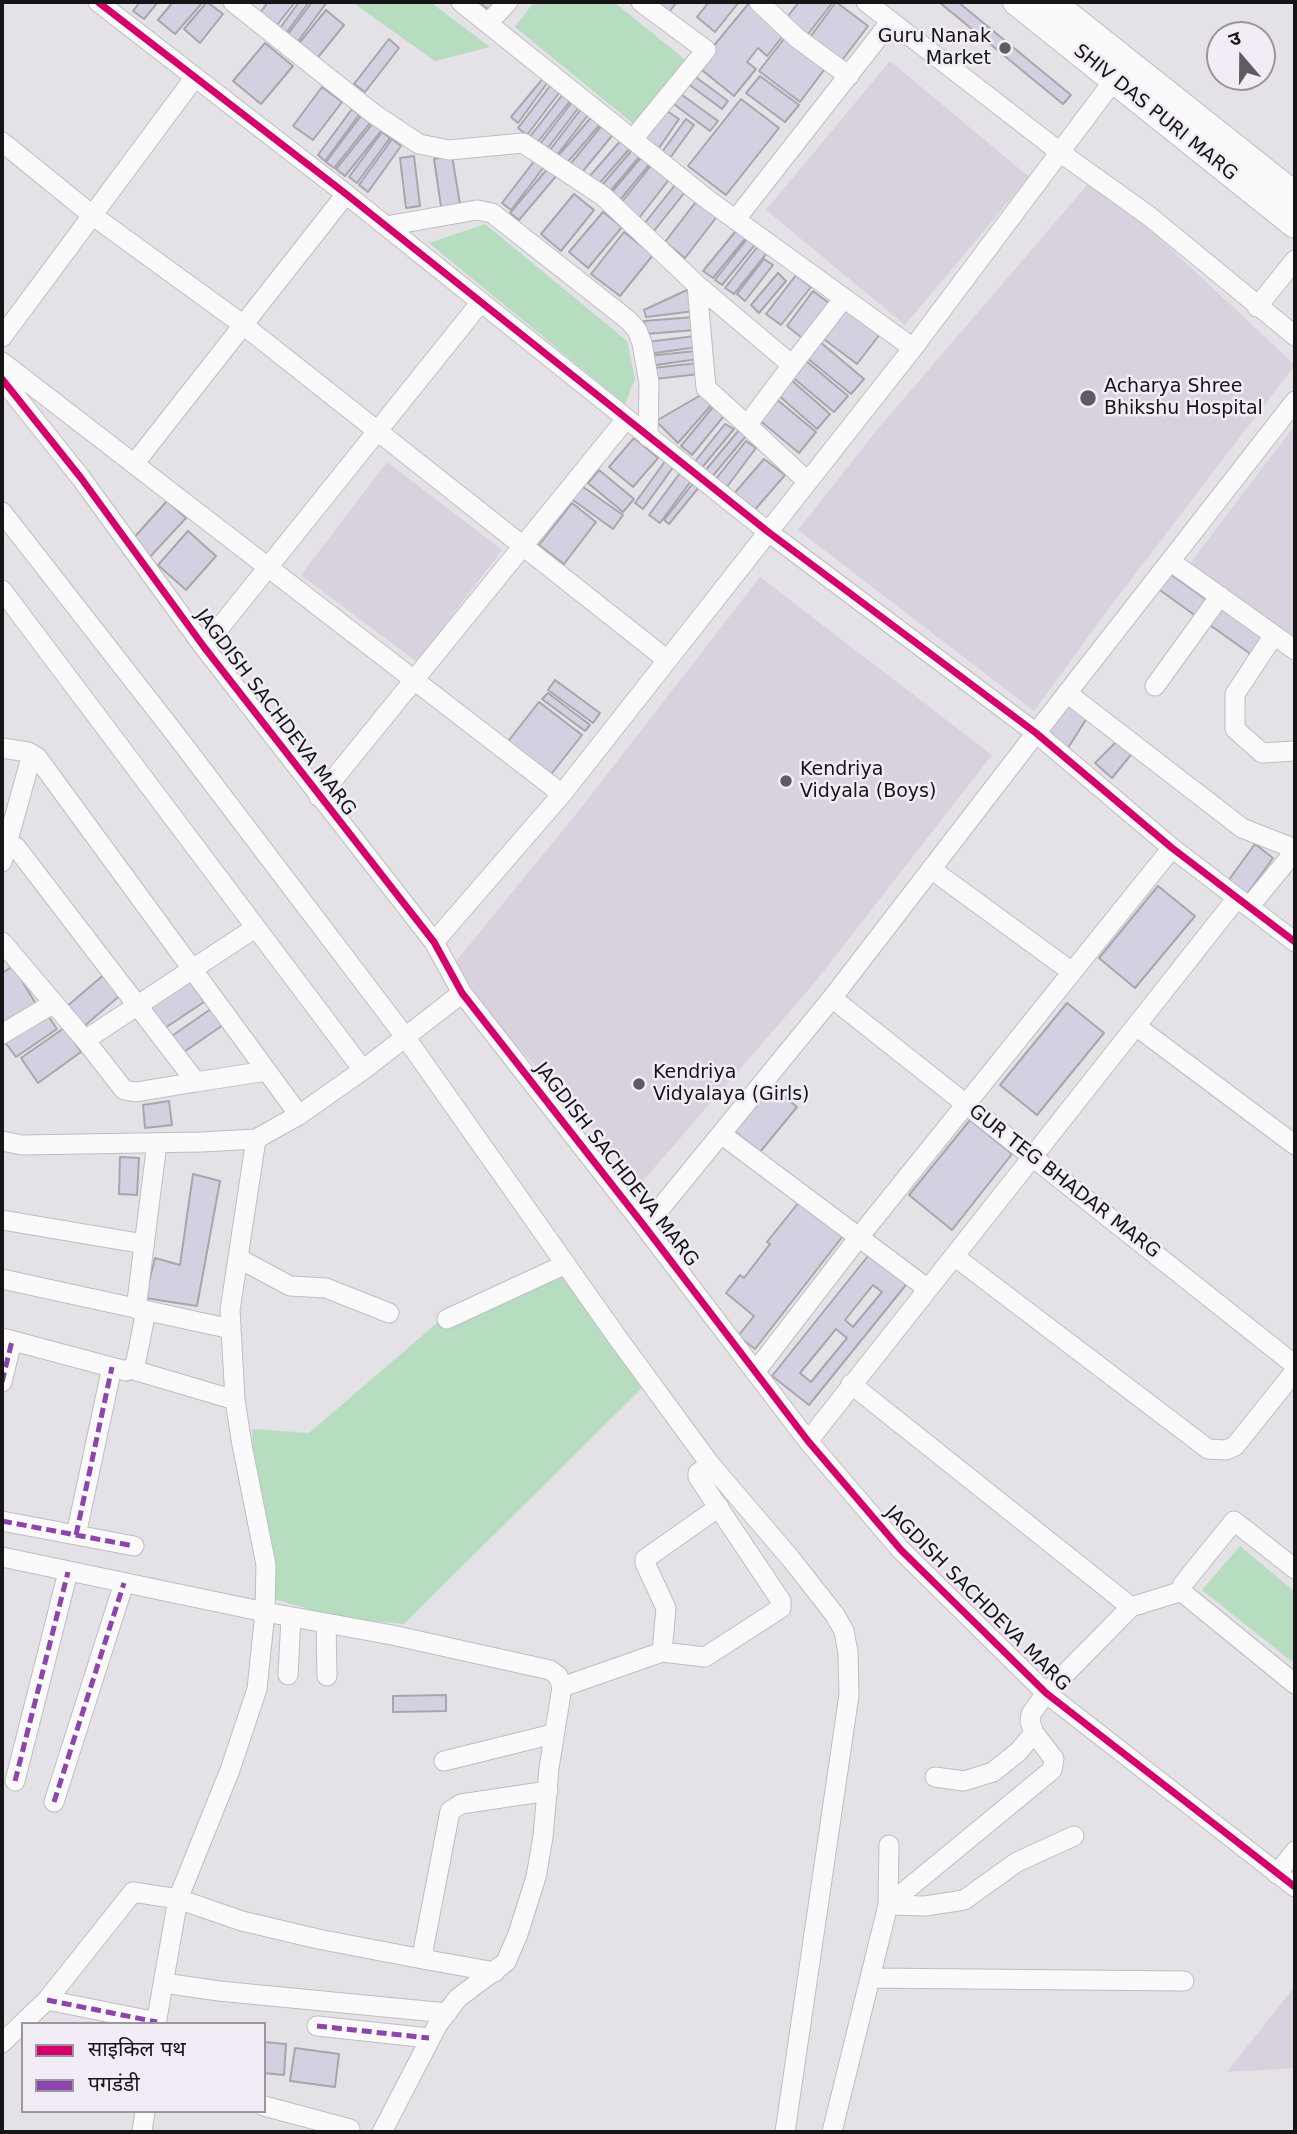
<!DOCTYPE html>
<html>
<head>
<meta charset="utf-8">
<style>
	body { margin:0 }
	#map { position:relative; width:1297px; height:2134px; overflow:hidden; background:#e4e1e7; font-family:"DejaVu Sans","Noto Sans Devanagari",sans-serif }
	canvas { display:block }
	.frame { position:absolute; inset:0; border:4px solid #161417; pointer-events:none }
	.legend { position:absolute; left:21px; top:2022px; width:245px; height:91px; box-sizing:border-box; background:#f1ecf6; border:2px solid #99969d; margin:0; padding:9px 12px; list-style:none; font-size:21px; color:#161417 }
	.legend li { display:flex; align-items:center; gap:14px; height:35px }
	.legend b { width:35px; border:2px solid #99969d }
	.north { position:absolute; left:1206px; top:21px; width:70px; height:70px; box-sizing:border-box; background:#f1ecf6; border:2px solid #99969d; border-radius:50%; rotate:340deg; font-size:19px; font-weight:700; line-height:28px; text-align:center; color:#161417 }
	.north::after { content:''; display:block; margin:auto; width:24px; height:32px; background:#5e5c60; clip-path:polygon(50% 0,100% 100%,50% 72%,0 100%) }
</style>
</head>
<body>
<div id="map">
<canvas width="1297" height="2134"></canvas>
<div class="frame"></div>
<ul class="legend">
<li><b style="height:9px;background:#d6006c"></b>साइकिल पथ</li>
<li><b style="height:9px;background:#8e44ad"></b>पगडंडी</li>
</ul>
<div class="north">उ</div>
</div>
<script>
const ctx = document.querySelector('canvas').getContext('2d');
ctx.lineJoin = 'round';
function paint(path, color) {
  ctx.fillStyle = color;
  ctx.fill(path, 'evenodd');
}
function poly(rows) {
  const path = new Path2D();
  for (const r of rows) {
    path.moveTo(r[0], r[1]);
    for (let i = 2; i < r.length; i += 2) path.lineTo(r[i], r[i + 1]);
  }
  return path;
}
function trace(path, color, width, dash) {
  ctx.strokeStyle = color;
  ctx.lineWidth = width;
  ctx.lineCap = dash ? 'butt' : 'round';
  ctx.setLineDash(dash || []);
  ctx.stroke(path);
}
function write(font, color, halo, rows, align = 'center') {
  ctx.font = font + ' "DejaVu Sans",sans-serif';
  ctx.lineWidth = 5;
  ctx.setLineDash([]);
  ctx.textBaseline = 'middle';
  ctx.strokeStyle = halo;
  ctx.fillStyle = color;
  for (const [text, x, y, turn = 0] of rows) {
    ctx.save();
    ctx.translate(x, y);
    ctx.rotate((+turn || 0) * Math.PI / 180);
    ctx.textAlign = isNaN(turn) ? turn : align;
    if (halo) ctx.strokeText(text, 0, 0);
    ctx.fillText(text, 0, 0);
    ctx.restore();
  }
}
const built = poly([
	[890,61,1029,177,905,325,766,210],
	[1094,177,1295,365,1110,607,1034,711,798,530,877,430],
	[1295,425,1295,646,1188,566],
	[387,462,502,550,417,662,301,575],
	[760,577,992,755,812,986,642,1182,448,971,581,808],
	[1295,1986,1295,2068,1227,2072]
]);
const green = poly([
	[352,2,430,2,490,47,435,61],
	[534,2,614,2,693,66,647,135,515,27],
	[485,224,627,341,635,379,625,404,429,243],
	[567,1263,641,1389,404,1624,339,1618,257,1594,252,1429,309,1433,451,1311],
	[1240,1546,1295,1592,1295,1664,1202,1590]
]);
const building = poly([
	[140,2,158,2,144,19,133,11,140,2],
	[173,2,203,2,175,34,158,20,173,2],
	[207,2,223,14,200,43,184,29,207,2],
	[268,2,295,2,274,29,258,16,268,2],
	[299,2,309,2,282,39,275,35,299,2],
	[312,2,327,2,293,48,283,41,312,2],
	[478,2,496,2,489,10,478,2],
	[657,2,677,2,669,12,657,2],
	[709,2,739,2,715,32,697,17,709,2],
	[750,2,786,32,767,56,758,48,747,62,756,69,734,96,697,66,750,2],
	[799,2,833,2,805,38,784,21,799,2],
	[836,2,868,26,840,63,808,40,836,2],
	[939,2,958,2,1071,95,1063,104,939,2],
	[326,10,344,25,315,61,296,47,326,10],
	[787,35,827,66,800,102,759,71,787,35],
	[389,39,399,48,365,92,354,84,389,39],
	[265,43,293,66,261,104,233,81,265,43],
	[693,75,728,101,722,109,687,83,693,75],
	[545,76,550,79,518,123,511,117,545,76],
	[760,76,799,105,785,122,746,93,760,76],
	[553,82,562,89,527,135,518,128,553,82],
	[322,87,342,102,313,140,293,126,322,87],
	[678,92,718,121,710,131,671,102,678,92],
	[563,94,571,100,537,143,529,138,563,94],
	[741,99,779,128,726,195,688,166,741,99],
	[572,102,579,107,547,149,540,144,572,102],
	[352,109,359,115,325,161,318,155,352,109],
	[581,109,588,115,557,155,550,150,581,109],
	[664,109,679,119,657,151,642,141,664,109],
	[594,114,603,121,566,164,558,156,594,114],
	[361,116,370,123,334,168,326,162,361,116],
	[686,119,694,125,670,158,662,152,686,119],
	[373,123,382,130,345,176,336,169,373,123],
	[604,123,615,132,579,176,568,167,604,123],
	[382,132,390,138,357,183,349,177,382,132],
	[623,138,632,146,597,186,588,178,623,138],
	[392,139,401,146,368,192,359,185,392,139],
	[632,150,640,156,606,196,598,190,632,150],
	[645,153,653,160,615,206,606,199,645,153],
	[414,156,420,206,406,208,400,158,414,156],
	[452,156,461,210,442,213,434,159,452,156],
	[535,160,544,167,511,210,502,203,535,160],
	[653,163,671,177,639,218,621,203,653,163],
	[548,168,557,175,519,220,510,213,548,168],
	[675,185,685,192,654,231,644,224,675,185],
	[574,194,594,210,561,251,541,234,574,194],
	[698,199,719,214,685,258,665,242,698,199],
	[603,212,622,227,588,268,569,252,603,212],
	[740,226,749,234,713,278,703,271,740,226],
	[624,232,653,255,620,296,591,274,624,232],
	[750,235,758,241,722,285,715,280,750,235],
	[758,246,767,253,734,294,725,288,758,246],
	[764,259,773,265,745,301,737,294,764,259],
	[778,273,786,281,759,313,751,305,778,273],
	[796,275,811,287,781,325,766,314,796,275],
	[687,290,695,311,646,317,644,310,687,290],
	[813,291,833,306,806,341,787,326,813,291],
	[844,307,880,334,857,364,821,337,844,307],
	[694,317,695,330,646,334,644,321,694,317],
	[695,336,698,347,648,354,647,342,695,336],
	[819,341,864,379,851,394,806,357,819,341],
	[696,351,698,359,649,366,647,356,696,351],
	[805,360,848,396,834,412,791,376,805,360],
	[697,363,699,374,655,379,654,368,697,363],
	[790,379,830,414,817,429,777,394,790,379],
	[701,395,713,403,678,443,656,421,701,395],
	[775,398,816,432,799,453,758,419,775,398],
	[717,402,728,411,692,455,681,446,717,402],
	[725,424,734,429,700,470,693,464,725,424],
	[739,430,746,436,711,478,704,472,739,430],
	[634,438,658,458,633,487,609,467,634,438],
	[746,441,756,448,726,488,715,480,746,441],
	[764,459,785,475,752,513,732,496,764,459],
	[666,460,674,466,643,509,635,503,666,460],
	[599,470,634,499,623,512,588,483,599,470],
	[680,473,691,481,660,523,649,515,680,473],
	[576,482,623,515,613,529,566,495,576,482],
	[694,482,699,487,669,524,664,520,694,482],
	[167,501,186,518,149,558,130,542,167,501],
	[572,503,596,522,564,564,539,545,572,503],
	[188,531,216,556,186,590,158,565,188,531],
	[1169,573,1211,603,1200,619,1157,588,1169,573],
	[1220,605,1264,637,1252,655,1207,623,1220,605],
	[555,680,600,713,593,723,548,690,555,680],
	[548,693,590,725,585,731,542,699,548,693],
	[539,702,582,735,549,777,506,744,539,702],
	[1069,705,1087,718,1066,751,1045,735,1069,705],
	[1118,740,1134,751,1112,778,1095,763,1118,740],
	[1255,844,1273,858,1247,894,1228,881,1255,844],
	[1158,886,1195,916,1135,988,1099,958,1158,886],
	[13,966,36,1004,4,1023,2,1020,2,973,13,966],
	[107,972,124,992,82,1028,65,1008,107,972],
	[189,979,204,1002,162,1030,147,1007,189,979],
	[1067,1003,1104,1033,1037,1115,1000,1085,1067,1003],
	[215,1006,226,1023,181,1054,169,1038,215,1006],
	[44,1010,57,1029,16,1057,2,1038,44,1010],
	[64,1028,81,1052,38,1083,21,1058,64,1028],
	[771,1086,797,1107,760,1152,734,1131,771,1086],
	[169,1101,172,1125,145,1128,143,1105,169,1101],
	[970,1120,1012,1154,952,1230,909,1195,970,1120],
	[120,1157,139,1158,137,1195,119,1194,120,1157],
	[193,1174,220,1181,197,1306,145,1298,155,1258,180,1265,193,1174],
	[799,1202,843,1236,755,1349,738,1336,754,1316,726,1293,740,1275,744,1278,770,1244,767,1242,799,1202],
	[872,1251,909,1281,809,1405,772,1376,872,1251],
	[873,1285,882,1292,853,1327,845,1320,873,1285],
	[836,1329,847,1338,811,1382,800,1373,836,1329],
	[446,1695,446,1711,393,1712,393,1696,446,1695],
	[264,2042,286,2044,284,2075,264,2073,264,2042],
	[295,2048,339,2054,335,2087,290,2081,295,2048]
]);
const street = poly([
	[98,2,346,194,767,531,1036,733,1172,848,1295,942],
	[233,2,374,114,419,144,449,150,523,143,603,196,697,285],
	[461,2,707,199,913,348],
	[759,2,797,38,849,76],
	[866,2,1061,153,1149,216,1295,336],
	[488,23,508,2],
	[633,139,706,50,641,2],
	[2,142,92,215,242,324,666,659],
	[736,219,891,21],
	[386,226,477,210,492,213,628,320,637,330,642,343,649,383,648,437],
	[1257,307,1295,260],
	[2,337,195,77],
	[2,362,562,794],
	[792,365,844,298],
	[2,379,81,478,204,647,434,942,462,993,645,1227,808,1441,901,1550,1046,1693,1295,1887],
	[747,425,792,365,697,285,706,388,747,425,807,481],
	[134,464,346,194],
	[2,512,176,735,406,1038,617,1337,710,1464,791,1559,835,1615,844,1631,848,1652,849,1695,785,2132],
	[1170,561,1295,650],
	[2,590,363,1070],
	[1274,635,1235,694,1235,729,1262,753,1295,751],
	[204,647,481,302],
	[1155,686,1220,596],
	[1067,693,1242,828,1295,849],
	[2,748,28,752,37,757,299,1115],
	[319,797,626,419],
	[2,841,16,847,196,1082,266,1071],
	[2,862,32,754],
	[931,869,1072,972],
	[1249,907,1295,851],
	[2,942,85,1040,255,928],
	[434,942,562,794,913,348,1114,80],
	[832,998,1295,1365],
	[1136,1026,1295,1145],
	[2,1034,54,1003],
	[85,1040,124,1090,136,1092,196,1082],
	[721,1134,928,1289],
	[2,1141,22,1145,201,1142,256,1139,299,1115,363,1070,462,993],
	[2,1220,144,1244],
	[645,1227,832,998,1036,733,1295,401],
	[954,1256,1208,1449,1226,1450,1235,1446,1295,1371],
	[238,1258,290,1286,326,1288,389,1313],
	[2,1279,231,1329],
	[136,1309,157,1143],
	[447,1319,566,1264],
	[2,1338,126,1371,134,1366,136,1361,146,1311],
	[130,1369,235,1400],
	[755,1372,859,1237,1172,848],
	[2,1382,12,1341],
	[851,1384,1131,1607],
	[808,1441,1237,898],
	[2,1521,134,1546],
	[76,1535,112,1367],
	[2,1557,265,1612,392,1635,550,1670,558,1676,562,1687,549,1768,543,1837,536,1877,518,1934,506,1962,458,1998,438,2024,382,2132],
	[1295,1569,1234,1521,1183,1584,1182,1592,1295,1684],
	[326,1623,327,1676],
	[662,1652,666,1608,645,1563,645,1559,719,1507],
	[288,1675,291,1617],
	[562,1687,662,1652,705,1657,781,1608,781,1601,698,1477,698,1473,710,1464],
	[444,1761,553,1734],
	[935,1777,964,1781,993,1772,1018,1752,1034,1733],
	[15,1781,68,1572],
	[54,1802,124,1583],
	[889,1845,888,1905,925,1906,964,1900,1017,1862,1074,1836],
	[1277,1874,1295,1851],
	[495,1972,428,1960,423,1951,450,1811,461,1804,548,1791],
	[870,1978,1184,1981],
	[164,1983,219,1991,447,2013],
	[47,2000,157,2022],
	[156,2024,178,1899,230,1770,257,1689,265,1612,266,1565,242,1445,235,1400,230,1310,256,1139],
	[317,2026,429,2038],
	[2,2043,47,2000,133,1892,178,1899,242,1921,318,1939,428,1960],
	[264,2106,350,2129],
	[142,2132,145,2111],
	[832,2132,888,1905,1052,1770,1054,1759,1034,1733,1030,1722,1031,1714,1046,1693,1131,1607,1176,1593,1182,1589]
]);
const secondary = poly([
	[1016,2,1295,225],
	[1052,2,1295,195]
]);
const quiet = poly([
	[2,1382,12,1341],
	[2,1521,134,1546],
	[76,1535,112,1367],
	[15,1781,68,1572],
	[54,1802,124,1583],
	[47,2000,157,2022],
	[317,2026,429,2038]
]);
const cycleway = poly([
	[98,2,346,194,767,531,1036,733,1172,848,1295,942],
	[2,379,81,478,204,647,434,942,462,993,645,1227,808,1441,901,1550,1046,1693,1295,1887]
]);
const markers = [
	[1005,48,7,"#5e5c60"],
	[1088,398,9,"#5e5c60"],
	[786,781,7,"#5e5c60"],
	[639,1084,7,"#5e5c60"]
];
const poiNames = [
	["Guru Nanak",991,37,"right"],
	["Market",991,59,"right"],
	["Acharya Shree",1104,387],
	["Bhikshu Hospital",1104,409],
	["Kendriya",800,770],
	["Vidyala (Boys)",800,792],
	["Kendriya",653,1073],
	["Vidyalaya (Girls)",653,1095]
];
const streetNames = [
	["SHIV DAS PURI MARG",1155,113,39],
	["JAGDISH SACHDEVA MARG",275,713,53],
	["JAGDISH SACHDEVA MARG",616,1165,52],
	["GUR TEG BHADAR MARG",1064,1182,38],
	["JAGDISH SACHDEVA MARG",977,1599,45]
];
paint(built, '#d8d2de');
paint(green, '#b6ddc0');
paint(building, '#d4d0e2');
trace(building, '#a8a6ab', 2);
trace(street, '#bfbdc2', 21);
trace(secondary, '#bfbdc2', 28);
trace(street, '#fbfafb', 19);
trace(secondary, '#fbfafb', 26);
trace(quiet, '#8e44ad', 5, [10, 5]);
trace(cycleway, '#d6006c', 7);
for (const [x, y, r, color] of markers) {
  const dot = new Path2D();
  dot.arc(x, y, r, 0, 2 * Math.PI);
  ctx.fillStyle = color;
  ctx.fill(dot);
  trace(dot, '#f1ecf6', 2.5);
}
write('19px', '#161417', '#f1ecf6', poiNames, 'left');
write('19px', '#161417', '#f1ecf6', streetNames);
</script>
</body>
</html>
